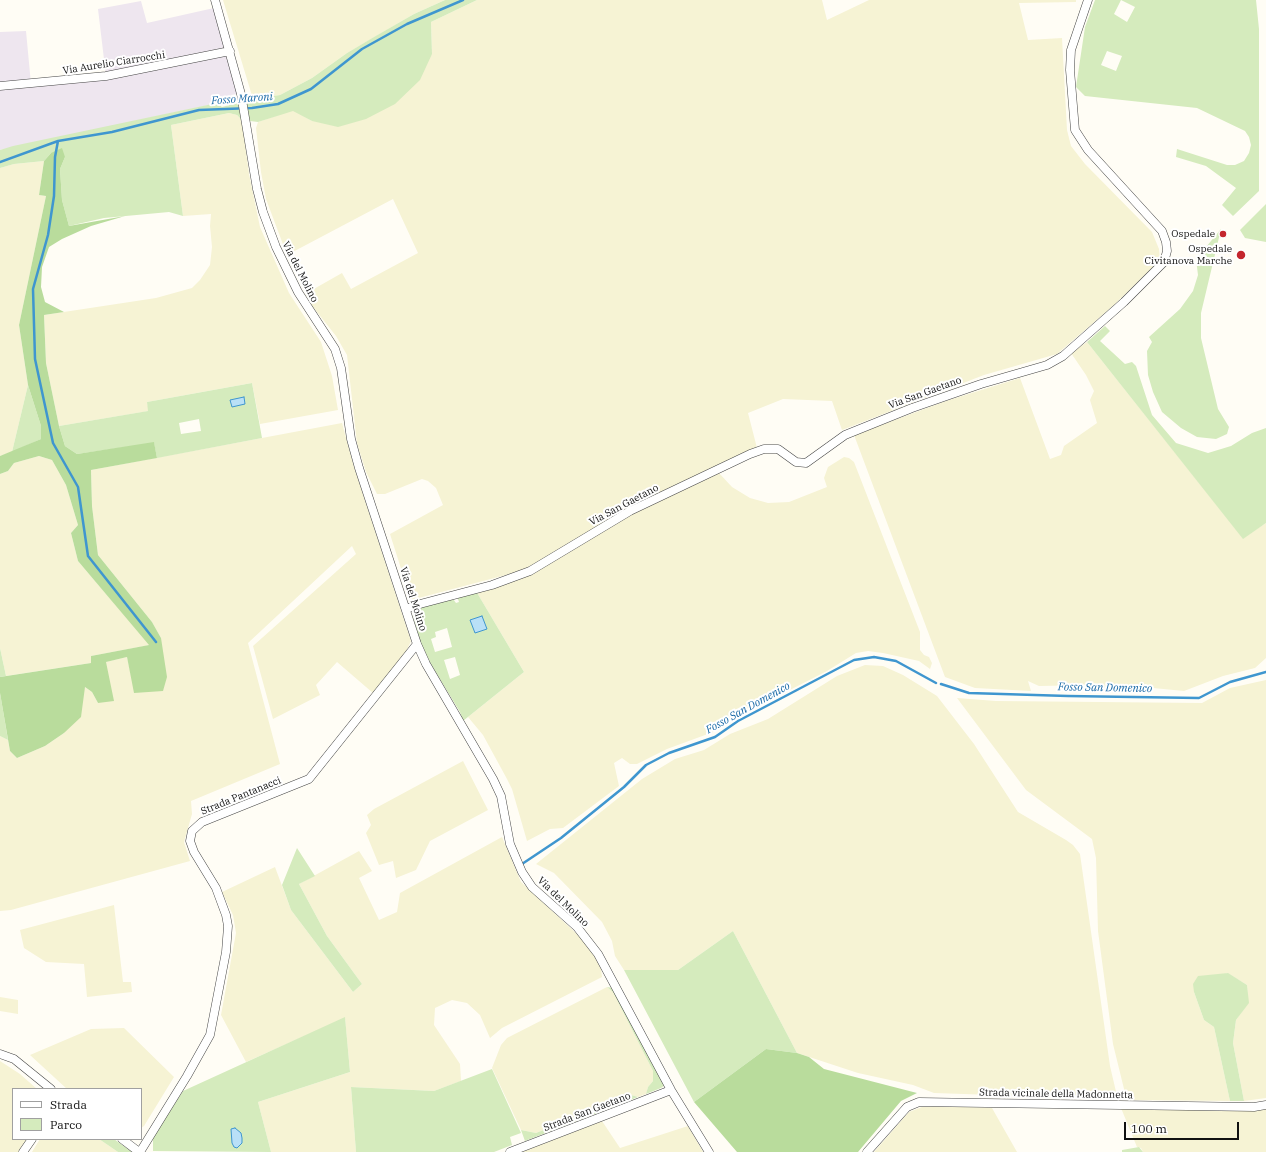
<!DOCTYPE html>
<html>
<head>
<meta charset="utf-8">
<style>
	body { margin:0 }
	#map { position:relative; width:1266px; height:1152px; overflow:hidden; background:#fffdf5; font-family:"IBM Plex Serif",serif }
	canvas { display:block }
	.legend { position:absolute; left:12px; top:1088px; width:130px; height:52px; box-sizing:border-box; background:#fff; border:1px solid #a0a0a0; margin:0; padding:5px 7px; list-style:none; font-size:12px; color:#111 }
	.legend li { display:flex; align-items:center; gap:8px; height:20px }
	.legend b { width:20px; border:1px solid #a0a0a0 }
	.scale { position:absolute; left:1124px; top:1122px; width:115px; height:18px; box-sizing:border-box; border:2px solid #111; border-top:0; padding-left:5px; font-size:12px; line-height:14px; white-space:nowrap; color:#111; -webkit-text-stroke:3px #fff; paint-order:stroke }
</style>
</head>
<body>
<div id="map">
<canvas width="1266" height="1152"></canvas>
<ul class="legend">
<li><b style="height:5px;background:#fff"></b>Strada</li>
<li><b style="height:11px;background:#d5ebbd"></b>Parco</li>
</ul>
<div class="scale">100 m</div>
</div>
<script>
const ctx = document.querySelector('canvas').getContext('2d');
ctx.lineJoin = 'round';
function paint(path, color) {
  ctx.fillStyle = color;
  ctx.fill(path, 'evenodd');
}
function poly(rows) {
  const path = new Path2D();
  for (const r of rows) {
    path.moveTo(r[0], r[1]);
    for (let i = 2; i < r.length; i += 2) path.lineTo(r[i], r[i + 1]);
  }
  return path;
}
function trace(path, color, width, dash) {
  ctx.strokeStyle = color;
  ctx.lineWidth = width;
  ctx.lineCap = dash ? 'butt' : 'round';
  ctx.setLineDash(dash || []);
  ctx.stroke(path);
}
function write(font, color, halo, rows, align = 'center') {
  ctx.font = font + ' "IBM Plex Serif",serif';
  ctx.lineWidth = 4;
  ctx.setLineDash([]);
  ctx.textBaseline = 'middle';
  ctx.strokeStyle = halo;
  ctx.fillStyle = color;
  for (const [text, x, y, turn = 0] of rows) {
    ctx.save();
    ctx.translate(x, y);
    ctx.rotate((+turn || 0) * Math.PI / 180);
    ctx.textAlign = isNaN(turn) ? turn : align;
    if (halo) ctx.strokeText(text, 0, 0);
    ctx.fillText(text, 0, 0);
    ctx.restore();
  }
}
const industrial = poly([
	[141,1,147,23,214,8,237,94,231,95,232,100,0,150,0,32,26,31,31,84,106,76,98,9]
]);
const farmland = poly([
	[223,0,445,0,414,14,347,53,312,78,280,95,253,99],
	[477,0,822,0,827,20,869,0,1076,0,1076,2,1019,3,1028,40,1062,38,1067,130,1071,146,1085,164,1152,232,1159,249,1160,260,1114,305,1057,354,984,375,842,430,832,401,783,399,748,413,757,448,632,505,554,553,521,571,411,600,390,534,443,505,436,488,428,481,422,479,385,494,377,494,366,472,357,443,347,355,336,336,313,307,305,294,342,273,351,289,418,253,393,199,287,255,266,199,261,172,256,128,258,122,293,110,312,121,432,54,431,22],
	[229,113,237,115,242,120,249,174,260,227,289,293,321,342,332,376,338,410,260,424,252,383,147,402,149,411,59,426,46,363,44,315,156,298,192,288,200,280,210,265,212,247,210,226,211,214,183,216,171,125],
	[44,161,39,195,46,196,19,325,28,385,12,452,0,456,0,168,14,164],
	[1087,342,1243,538,1266,523,1266,658,1255,668,1223,676,1184,691,1153,688,1116,690,1094,685,1039,686,1028,681,1031,691,975,688,945,677,854,435,946,401,1020,378,1050,459,1061,455,1064,446,1097,423,1090,400,1094,391,1086,375,1071,353],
	[342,423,354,467,411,641,405,654,373,693,337,662,316,685,320,695,273,719,253,646,356,554,352,546,248,643,280,764,191,801,192,814,184,842,190,861,11,910,0,911,0,736,8,740,10,751,17,758,45,746,64,733,85,687,92,692,98,703,105,662,127,657,135,693,161,638,152,622,98,555,92,506,91,470],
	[39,456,52,460,66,485,78,525,71,533,78,561,150,645,91,656,91,663,6,676,0,648,0,474,8,471,14,463],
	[844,457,849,458,854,462,920,632,920,650,924,655,929,657,932,663,930,669,919,661,883,653,868,651,856,653,827,671,733,719,716,731,667,749,637,764,630,764,622,758,614,763,619,786,563,828,550,829,527,841,512,789,507,779,483,735,468,717,524,672,476,591,504,584,632,512,719,473,732,487,750,498,768,503,789,502,827,487,824,478,828,467],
	[865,665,883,666,903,675,937,696,974,744,1018,812,1066,840,1073,845,1080,854,1110,1066,1117,1096,1023,1096,934,1093,913,1085,858,1073,797,1053,733,931,678,970,624,970,615,956,612,941,602,922,554,873,536,864,642,779,675,759,704,750,730,734,768,719,837,676],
	[1266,680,1266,1098,1244,1101,1233,1043,1236,1020,1248,1003,1247,985,1227,973,1194,992,1204,1020,1214,1027,1230,1101,1134,1100,1127,1097,1125,1093,1113,1044,1098,931,1096,858,1092,839,1026,790,957,698,996,701,1202,703,1230,688],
	[463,761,488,810,430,841,416,870,396,878,393,861,379,865,366,833,371,825,367,815,374,809],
	[502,837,521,882,579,936,595,956,601,969,602,977,502,1028,490,1038,480,1015,467,1003,452,1000,435,1008,434,1025,460,1064,461,1081,434,1091,351,1087,356,1152,271,1152,258,1102,350,1072,345,1018,246,1062,221,1015,236,933,233,915,222,892,275,867,291,910,353,992,362,984,327,936,299,884,359,851,372,871,359,878,379,920,397,912,400,893],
	[114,905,123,982,131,982,132,992,87,997,84,964,46,962,24,948,20,930],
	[607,987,613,992,617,1000,653,1071,653,1081,648,1087,646,1094,638,1097,631,1095,536,1133,521,1130,492,1068,501,1045,507,1038],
	[0,997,18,1000,18,1014,0,1011],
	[124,1028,174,1077,144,1126,141,1128,141,1089,67,1089,30,1055,91,1029],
	[0,1061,20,1074,37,1089,13,1089,13,1139,29,1139,21,1152,0,1152],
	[936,1106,992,1108,1017,1152,874,1152,909,1112,922,1107],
	[1266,1107,1266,1152,1143,1152,1141,1148,1137,1147,1121,1108],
	[602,1121,620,1148,688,1126,703,1152,521,1152],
	[40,1139,99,1139,118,1152,32,1152]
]);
const green = poly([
	[445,0,477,0,431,22,432,54,420,80,395,104,366,119,338,127,312,121,293,111,258,122,242,120,237,115,229,113,171,125,183,216,169,212,104,218,69,226,62,200,60,169,65,157,51,153,44,161,14,164,0,168,0,150,13,146,217,103,222,107,253,99,280,95,312,78,347,53,374,37,414,14],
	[1095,0,1256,0,1259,29,1259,191,1233,216,1222,205,1236,188,1206,166,1176,157,1177,149,1227,165,1235,165,1244,161,1249,153,1251,145,1249,137,1245,131,1197,108,1085,96,1076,87,1085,27],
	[1121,0,1135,7,1127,22,1114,14],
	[1107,51,1122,56,1116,71,1101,65],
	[1266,204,1266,242,1245,238,1240,230],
	[1221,229,1201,313,1201,338,1218,409,1229,427,1227,434,1216,439,1197,437,1181,428,1162,412,1153,392,1148,375,1147,351,1152,342,1149,337,1180,309,1193,291,1198,275,1196,259],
	[1105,326,1110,331,1100,341,1125,364,1132,362,1136,366,1152,415,1176,443,1208,453,1231,446,1252,433,1266,428,1266,523,1243,539,1087,342],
	[252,383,262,438,157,458,154,443,77,454,65,446,59,426,148,411,147,402],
	[199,419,201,431,181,434,179,423],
	[28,385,41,426,41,439,12,452],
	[476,591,524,672,463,721,460,712,432,666,421,644,414,619,413,610,415,608,453,599,456,603,459,602,457,596],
	[447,628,452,647,435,652,431,639,436,637,435,632],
	[455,657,460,675,450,679,444,660],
	[0,648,6,676,0,677],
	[0,693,8,740,0,736],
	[297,848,315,876,299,884,327,936,362,984,353,992,291,910,282,885],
	[733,931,797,1053,766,1049,694,1102,624,970,678,970],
	[1228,973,1247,985,1249,1003,1236,1020,1233,1043,1244,1101,1230,1101,1214,1027,1204,1020,1194,992,1193,984,1198,976],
	[607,987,613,988,665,1085,661,1088,646,1094,648,1087,653,1081,653,1071,617,1000,613,992],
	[345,1017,350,1072,258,1102,271,1152,153,1151,153,1137,183,1091],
	[492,1069,521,1133,510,1137,512,1145,494,1152,356,1152,351,1087,434,1091],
	[631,1095,638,1097,525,1141,521,1130,536,1133],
	[99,1139,114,1139,132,1152,118,1152],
	[1139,1147,1143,1152,1122,1152,1122,1150]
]);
const forest = poly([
	[62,148,65,157,60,169,62,200,69,226,125,216,91,226,62,239,49,247,42,267,41,287,45,302,64,312,44,315,46,363,59,426,65,446,77,454,154,442,157,458,91,470,92,506,98,555,152,622,161,638,167,677,163,691,134,693,127,657,106,662,114,701,98,703,92,692,85,687,81,717,64,733,45,746,17,758,10,751,0,693,0,677,91,663,91,656,149,645,78,561,71,533,78,525,66,485,52,460,39,456,14,463,8,471,0,474,0,456,41,439,41,426,28,385,19,325,46,196,39,195,44,161,51,153],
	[766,1049,797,1053,809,1057,824,1069,917,1093,901,1101,858,1152,737,1152,694,1102]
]);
const water = poly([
	[244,397,245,404,232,407,230,400,244,397],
	[482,616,487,629,475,633,470,620,482,616],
	[235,1128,241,1133,242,1138,242,1143,237,1148,234,1147,232,1143,231,1129,235,1128]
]);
const stream = poly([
	[58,141,55,157,54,196,48,235,33,289,35,359,53,443,78,487,88,556,156,642],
	[0,162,58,141,112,132,199,110,252,108,278,104,311,89,362,49,407,24,463,0],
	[941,684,969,693,1068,696,1199,698,1230,682,1266,672],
	[522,864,561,838,624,787,646,765,669,753,715,737,738,721,854,660,874,657,896,661,936,683]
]);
const minor = poly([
	[215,0,241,94,257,189,263,212,276,247,298,292,335,349,341,368,351,439,359,468,417,644,426,664,493,779,501,796,510,844,522,872,532,887,577,927,598,954,671,1090,709,1152],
	[0,86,106,76,230,51],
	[406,609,420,604,492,585,530,571,630,511,750,454,764,449,778,449,796,462,806,463,845,435,912,408,981,384,1047,365,1063,356,1124,302,1164,262,1167,251,1166,242,1162,231,1088,150,1075,130,1070,70,1071,50,1088,0],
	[0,1054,14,1059,51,1089],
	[122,1139,139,1152],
	[23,1152,32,1139],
	[140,1152,187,1076,210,1035,226,952,228,926,226,915,216,888,194,852,190,841,192,831,202,822,309,779,417,644],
	[510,1152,671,1090],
	[867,1152,907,1107,919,1102,1254,1107,1266,1105]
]);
const markers = [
	[1223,234,4,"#c4262e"],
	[1241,255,5,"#c4262e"]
];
const streetNames = [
	["Via Aurelio Ciarrocchi",114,63,-9],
	["Via del Molino",300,272,63],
	["Via San Gaetano",925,393,-20],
	["Via San Gaetano",624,505,-28],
	["Via del Molino",413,599,72],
	["Strada Pantanacci",241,796,-22],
	["Via del Molino",563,902,44],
	["Strada vicinale della Madonnetta",1056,1094,1],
	["Strada San Gaetano",587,1112,-21]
];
const poiNames = [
	["Ospedale",1215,234],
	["Ospedale",1232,249],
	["Civitanova Marche",1232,261]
];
const waterNames = [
	["Fosso Maroni",242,99,-4],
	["Fosso San Domenico",1105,688,1],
	["Fosso San Domenico",748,708,-29]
];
paint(industrial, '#eee6ef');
paint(farmland, '#f6f3d4');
paint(green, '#d5ebbd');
paint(forest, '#b9dc9c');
paint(water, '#b9e0f7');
trace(water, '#3f96cf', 1);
trace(stream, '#3f96cf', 2.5);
trace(minor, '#444', 9);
trace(minor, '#fff', 8);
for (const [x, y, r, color] of markers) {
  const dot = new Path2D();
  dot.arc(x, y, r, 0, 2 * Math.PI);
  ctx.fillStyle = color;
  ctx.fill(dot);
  trace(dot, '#fff', 1.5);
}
write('10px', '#111', '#fff', streetNames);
write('10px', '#111', '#fff', poiNames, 'right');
write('italic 11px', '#1768a6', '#fff', waterNames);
</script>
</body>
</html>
